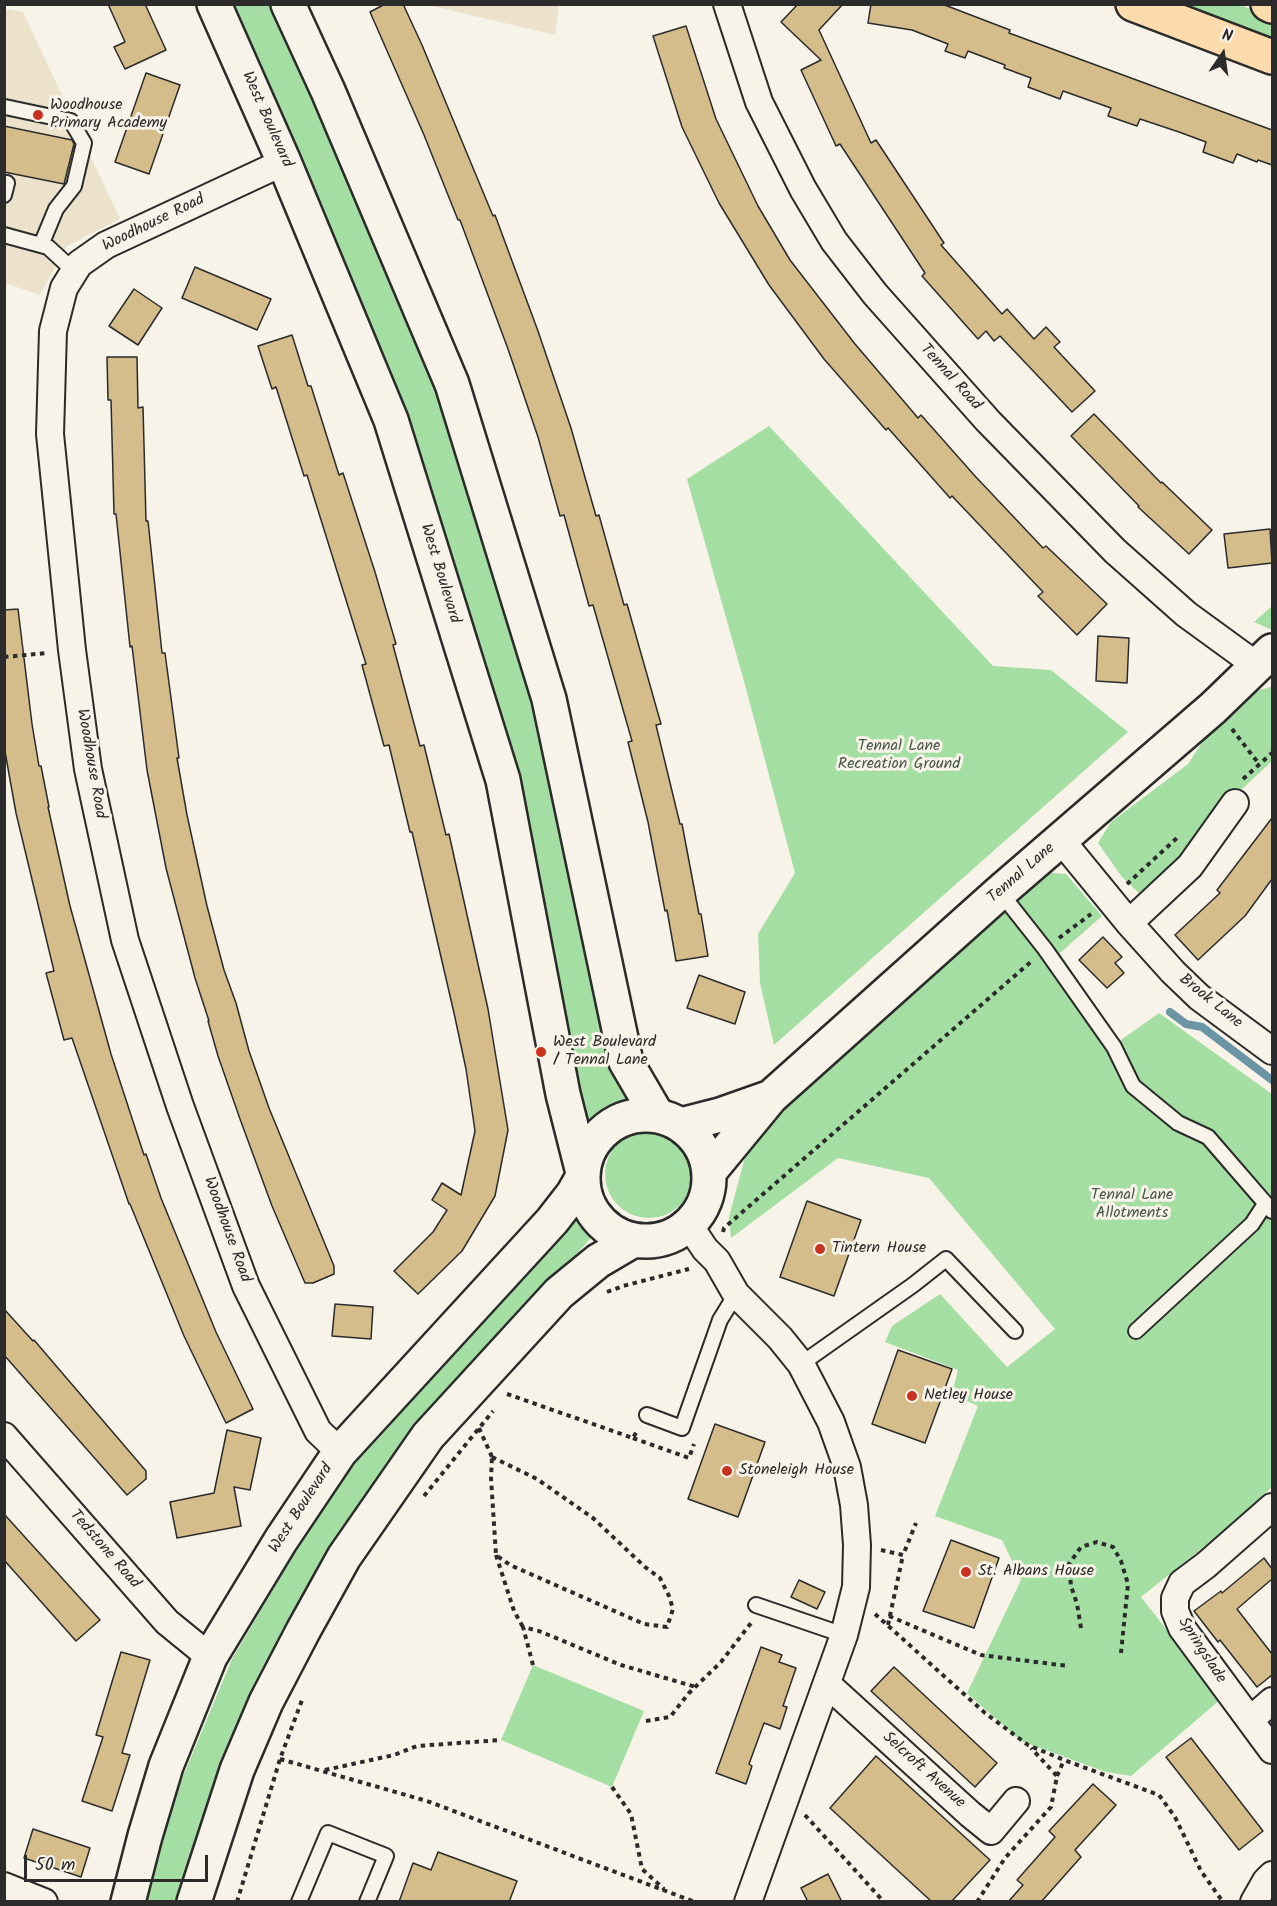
<!DOCTYPE html>
<html>
<head>
<meta charset="utf-8">
<style>
	body { margin:0 }
	#map { position:relative; width:1277px; height:1906px; overflow:hidden; background:#f7f3e8; font-family:Kalam,sans-serif }
	canvas { display:block }
	.frame { position:absolute; inset:0; border:6px solid #2b2b2b; pointer-events:none }
	.north { position:absolute; left:1193px; top:24px; width:60px; height:60px; -webkit-text-stroke:4px #f7f3e8; paint-order:stroke; rotate:13deg; font-size:16px; font-weight:700; line-height:24px; text-align:center; color:#2b2b2b }
	.north::after { content:''; display:block; margin:auto; width:21px; height:27px; background:#2b2b2b; clip-path:polygon(50% 0,100% 100%,50% 72%,0 100%) }
	.scale { position:absolute; left:24px; top:1855px; width:184px; height:27px; box-sizing:border-box; border:3px solid #2b2b2b; border-top:0; padding-left:8px; font-size:18px; line-height:21px; white-space:nowrap; color:#2b2b2b; -webkit-text-stroke:4px #f7f3e8; paint-order:stroke }
</style>
</head>
<body>
<div id="map">
<canvas width="1277" height="1906"></canvas>
<div class="frame"></div>
<div class="north">N</div>
<div class="scale">50 m</div>
</div>
<script>
const ctx = document.querySelector('canvas').getContext('2d');
ctx.lineJoin = 'round';
function paint(path, color) {
  ctx.fillStyle = color;
  ctx.fill(path, 'evenodd');
}
function poly(rows) {
  const path = new Path2D();
  for (const r of rows) {
    if (r.length === 3) {
      path.moveTo(r[0] + r[2], r[1]);
      path.arc(r[0], r[1], r[2], 0, 2 * Math.PI);
      continue;
    }
    path.moveTo(r[0], r[1]);
    for (let i = 2; i < r.length; i += 2) path.lineTo(r[i], r[i + 1]);
  }
  return path;
}
function trace(path, color, width, dash) {
  ctx.strokeStyle = color;
  ctx.lineWidth = width;
  ctx.lineCap = dash ? 'butt' : 'round';
  ctx.setLineDash(dash || []);
  ctx.stroke(path);
}
function write(font, color, halo, rows, align = 'center') {
  ctx.font = font + ' Kalam,sans-serif';
  ctx.lineWidth = 6;
  ctx.setLineDash([]);
  ctx.textBaseline = 'middle';
  ctx.strokeStyle = halo;
  ctx.fillStyle = color;
  for (const [text, x, y, turn = 0] of rows) {
    ctx.save();
    ctx.translate(x, y);
    ctx.rotate((+turn || 0) * Math.PI / 180);
    ctx.textAlign = isNaN(turn) ? turn : align;
    if (halo) ctx.strokeText(text, 0, 0);
    ctx.fillText(text, 0, 0);
    ctx.restore();
  }
}
const built = poly([
	[428,5,559,5,555,35],
	[4,9,23,12,120,219,67,246,40,295,5,283]
]);
const green = poly([
	[225,5,275,5,457,435,539,706,629,1097,612,1104,587,1120,569,1054,502,742],
	[1172,5,1240,5,1272,17,1272,41],
	[769,426,993,666,1051,670,1128,732,774,1045,760,983,758,934,795,873,745,685,687,479],
	[1272,606,1272,630,1254,622],
	[1271,687,1272,689,1272,761,1240,791,1171,871,1140,894,1122,877,1098,843,1111,822,1188,764,1209,732,1255,691],
	[1051,873,1066,874,1102,916,1060,953,1118,1042,1159,1013,1272,1094,1272,1487,1221,1533,1141,1597,1221,1699,1131,1776,1106,1772,1021,1741,967,1693,1021,1580,1002,1540,935,1516,978,1406,952,1394,958,1370,885,1342,892,1326,940,1294,1007,1367,1055,1329,929,1178,838,1158,731,1238,729,1217,747,1150,769,1117],
	[649,1174,44],
	[576,1219,592,1237,450,1393,209,1824,178,1901,147,1902,176,1793,232,1659,282,1574,348,1467,456,1345],
	[533,1665,644,1711,612,1787,501,1740]
]);
const stream = poly([
	[1170,1012,1186,1024,1202,1027,1272,1080]
]);
const building = poly([
	[108,4,145,4,166,50,125,69,114,47,125,42,108,4],
	[385,4,403,4,422,45,493,216,495,215,538,331,571,428,596,516,599,515,624,605,627,604,661,724,656,725,680,824,682,824,699,914,701,914,708,956,676,961,667,910,665,911,648,822,628,742,632,741,593,605,589,606,564,515,560,516,538,437,508,349,460,220,458,220,424,135,370,12,385,4],
	[798,4,843,4,819,30,871,143,876,140,944,243,941,245,1002,314,1007,309,1034,339,1046,327,1060,342,1054,347,1095,391,1072,412,1000,336,994,341,986,331,978,339,922,276,925,273,840,144,836,146,801,70,821,60,781,22,798,4],
	[871,4,942,4,1010,30,1009,33,1272,130,1272,165,1258,160,1257,162,1237,154,1233,163,1203,152,1206,142,1179,132,1140,119,1137,126,1108,116,1111,108,1063,91,1060,99,1028,87,1031,78,1004,68,1005,65,968,51,965,58,945,51,948,44,912,30,868,23,871,4],
	[686,26,716,119,758,206,790,260,855,344,918,418,921,415,975,476,1043,548,1046,546,1107,604,1077,635,1038,596,1043,592,952,496,950,498,888,428,886,430,824,359,769,285,719,203,682,127,653,36,686,26],
	[146,73,180,85,149,174,115,162,146,73],
	[4,126,72,140,74,144,64,184,4,172,4,126],
	[195,267,271,299,257,330,182,298,195,267],
	[134,289,162,308,138,345,109,326,134,289],
	[292,335,308,386,311,386,339,475,343,473,375,572,396,644,393,645,420,746,424,745,446,835,449,834,488,1009,508,1130,495,1196,462,1251,418,1294,394,1271,433,1232,447,1210,432,1200,442,1183,461,1195,475,1131,466,1069,454,1013,412,832,410,832,389,745,384,746,362,665,366,664,307,475,304,476,276,387,272,389,258,346,292,335],
	[107,357,137,357,138,408,143,407,146,521,148,521,162,653,165,653,179,758,177,758,187,815,207,906,224,970,236,1003,249,1051,269,1108,334,1266,334,1274,313,1283,305,1283,272,1206,240,1119,218,1056,208,1021,209,1021,195,978,166,868,147,770,132,646,130,647,116,514,114,514,111,400,108,400,107,357],
	[1094,414,1161,483,1162,482,1212,530,1189,554,1138,507,1139,506,1071,436,1094,414],
	[1270,529,1272,563,1228,568,1224,534,1270,529],
	[18,609,32,724,39,766,41,766,49,807,48,807,70,906,111,1054,144,1155,146,1154,161,1198,216,1332,253,1409,226,1423,184,1336,130,1204,129,1204,72,1038,64,1040,46,973,54,971,16,813,4,746,4,610,18,609],
	[1098,636,1129,638,1127,683,1096,681,1098,636],
	[1272,818,1272,879,1245,916,1198,960,1175,935,1220,893,1217,890,1272,818],
	[1103,937,1122,957,1115,963,1124,973,1107,988,1079,960,1103,937],
	[699,975,745,992,735,1024,687,1008,699,975],
	[807,1201,861,1220,834,1296,780,1277,807,1201],
	[335,1304,373,1307,371,1339,332,1336,335,1304],
	[4,1309,33,1341,34,1340,146,1471,146,1479,127,1495,4,1355,4,1309],
	[898,1350,952,1369,925,1443,872,1424,898,1350],
	[715,1424,765,1442,738,1517,688,1499,715,1424],
	[227,1430,261,1438,250,1490,234,1487,241,1526,177,1538,170,1502,214,1493,227,1430],
	[4,1514,100,1620,76,1641,4,1560,4,1514],
	[951,1540,999,1558,974,1628,923,1611,951,1540],
	[1264,1558,1272,1569,1272,1579,1237,1609,1272,1654,1272,1675,1257,1687,1220,1640,1218,1642,1194,1611,1221,1591,1222,1593,1264,1558],
	[799,1580,825,1592,817,1609,791,1597,799,1580],
	[761,1647,782,1655,779,1662,796,1668,783,1706,787,1707,780,1729,764,1723,749,1764,752,1766,746,1784,716,1773,761,1647],
	[121,1652,150,1660,122,1753,130,1755,112,1811,82,1801,103,1737,96,1735,121,1652],
	[894,1667,997,1763,975,1787,871,1691,894,1667],
	[1191,1738,1263,1831,1239,1850,1166,1757,1191,1738],
	[876,1756,990,1860,951,1902,932,1902,830,1808,876,1756],
	[1093,1784,1116,1805,1075,1850,1081,1857,1041,1902,1008,1902,1023,1885,1017,1880,1055,1837,1049,1831,1093,1784],
	[33,1829,90,1848,81,1877,24,1858,33,1829],
	[438,1852,517,1881,509,1902,399,1902,413,1863,431,1870,438,1852],
	[828,1874,842,1902,808,1902,801,1888,828,1874]
]);
const path = poly([
	[4,657,47,653],
	[1232,729,1259,764],
	[1243,779,1272,753],
	[1127,884,1177,838],
	[1059,938,1091,914],
	[723,1232,724,1228,1033,960],
	[607,1292,623,1286,689,1269],
	[507,1394,633,1438,637,1431],
	[479,1428,492,1457],
	[633,1438,689,1458,694,1444],
	[492,1457,537,1479,593,1518,645,1567,660,1578,669,1596,673,1609,667,1627,644,1624,510,1565,496,1555,491,1478,492,1457],
	[424,1496,493,1411],
	[881,1550,903,1555,916,1523],
	[496,1555,514,1611,523,1627],
	[875,1614,985,1713,1028,1745,1064,1760,1159,1795,1175,1817,1201,1871,1223,1902],
	[889,1616,981,1655,1068,1666],
	[888,1625,903,1555],
	[1081,1628,1077,1604,1071,1586,1069,1564,1081,1547,1097,1542,1113,1547,1121,1561,1128,1584,1121,1653],
	[533,1665,523,1627,539,1631,621,1665,696,1687],
	[646,1721,670,1717,689,1693,721,1662,751,1623],
	[280,1759,427,1801,695,1902],
	[325,1770,394,1755,417,1746,501,1740],
	[1057,1776,1064,1760],
	[612,1787,631,1814,642,1869,664,1889],
	[805,1815,884,1902],
	[237,1902,280,1759,302,1700],
	[977,1902,1005,1858,1051,1807,1057,1776,1031,1748]
]);
const lane = poly([
	[5,107,71,121,84,143,74,186,56,209,41,245],
	[4,195,7,183],
	[4,235,48,247,74,271],
	[1000,892,1045,949,1114,1047,1133,1086,1178,1123,1208,1137,1272,1211],
	[1136,1331,1252,1224,1265,1204],
	[801,1364,913,1285,946,1259,1015,1331],
	[647,1415,682,1428,720,1320,736,1294],
	[756,1605,844,1635],
	[299,1902,328,1833,386,1856,367,1902]
]);
const street = poly([
	[727,4,759,102,803,189,834,241,875,294,988,421,1115,551,1186,614,1256,665],
	[284,162,106,245,79,264,64,288,53,331,50,434,72,650,88,769,125,940,180,1106,246,1286,318,1431,340,1452],
	[1061,840,1129,923,1173,972,1199,997,1272,1051],
	[1129,923,1190,866,1235,803],
	[689,1225,705,1249,717,1261,736,1294,780,1338,801,1364,831,1422,847,1467,854,1505,857,1545,856,1587,844,1635,748,1902],
	[4,1436,167,1622,210,1657],
	[1272,1507,1206,1565,1182,1583,1175,1598,1175,1611,1182,1628,1272,1750],
	[827,1684,970,1814,991,1831,1016,1801],
	[1250,1720,1272,1701],
	[4,1886,44,1902],
	[1254,1902,1266,1881,1272,1875]
]);
const secondary = poly([
	[214,4,284,162,391,420,503,780,563,1094,582,1169],
	[288,4,328,91,452,384,549,699,626,1062,657,1115],
	[646,1178,63],
	[681,1125,720,1115,771,1097],
	[710,1171,771,1097,1000,892,1213,708,1272,651],
	[128,1902,145,1836,166,1766,210,1657,281,1540,340,1452,552,1221,573,1194,581,1180],
	[194,1902,237,1770,266,1702,303,1631,344,1557,428,1436,559,1293,598,1261,632,1241]
]);
const primary = poly([
	[1133,4,1272,57],
	[1268,4,1272,6]
]);
const markers = [
	[38,115,6,"#c8321e"],
	[541,1052,6,"#c8321e"],
	[820,1249,6,"#c8321e"],
	[912,1396,6,"#c8321e"],
	[727,1471,6,"#c8321e"],
	[966,1572,6,"#c8321e"]
];
const poiNames = [
	["Woodhouse",50,106],
	["Primary Academy",50,124],
	["West Boulevard",553,1043],
	["/ Tennal Lane",553,1061],
	["Tintern House",832,1249],
	["Netley House",924,1396],
	["Stoneleigh House",739,1471],
	["St. Albans House",978,1572]
];
const streetNames = [
	["West Boulevard",266,120,66],
	["Woodhouse Road",154,224,-26],
	["Tennal Road",950,378,48],
	["West Boulevard",439,574,73],
	["Woodhouse Road",90,764,80],
	["Tennal Lane",1022,874,-41],
	["Brook Lane",1210,1002,39],
	["Woodhouse Road",226,1230,70],
	["West Boulevard",302,1509,-57],
	["Tedstone Road",104,1550,49],
	["Springslade",1201,1651,57],
	["Selcroft Avenue",923,1771,42]
];
const parkNames = [
	["Tennal Lane",899,747],
	["Recreation Ground",899,765],
	["Tennal Lane",1132,1196],
	["Allotments",1132,1214]
];
paint(built, '#ece2cc');
paint(green, '#a4dea3');
trace(stream, '#6b95a5', 8);
paint(building, '#d4bc8b');
trace(building, '#2b2b2b', 1.5);
trace(lane, '#2b2b2b', 18);
trace(street, '#2b2b2b', 30);
trace(secondary, '#2b2b2b', 38);
trace(primary, '#2b2b2b', 38);
trace(path, '#2b2b2b', 4, [4.5, 4.5]);
trace(lane, '#f7f3e8', 14);
trace(street, '#f7f3e8', 26);
trace(secondary, '#f7f3e8', 33);
trace(primary, '#fedbac', 33);
for (const [x, y, r, color] of markers) {
  const dot = new Path2D();
  dot.arc(x, y, r, 0, 2 * Math.PI);
  ctx.fillStyle = color;
  ctx.fill(dot);
  trace(dot, '#f7f3e8', 2);
}
write('16px', '#2b2b2b', '#f7f3e8', poiNames, 'left');
write('16px', '#2b2b2b', '#f7f3e8', streetNames);
write('16px', '#495849', '#f7f3e8', parkNames);
</script>
</body>
</html>
